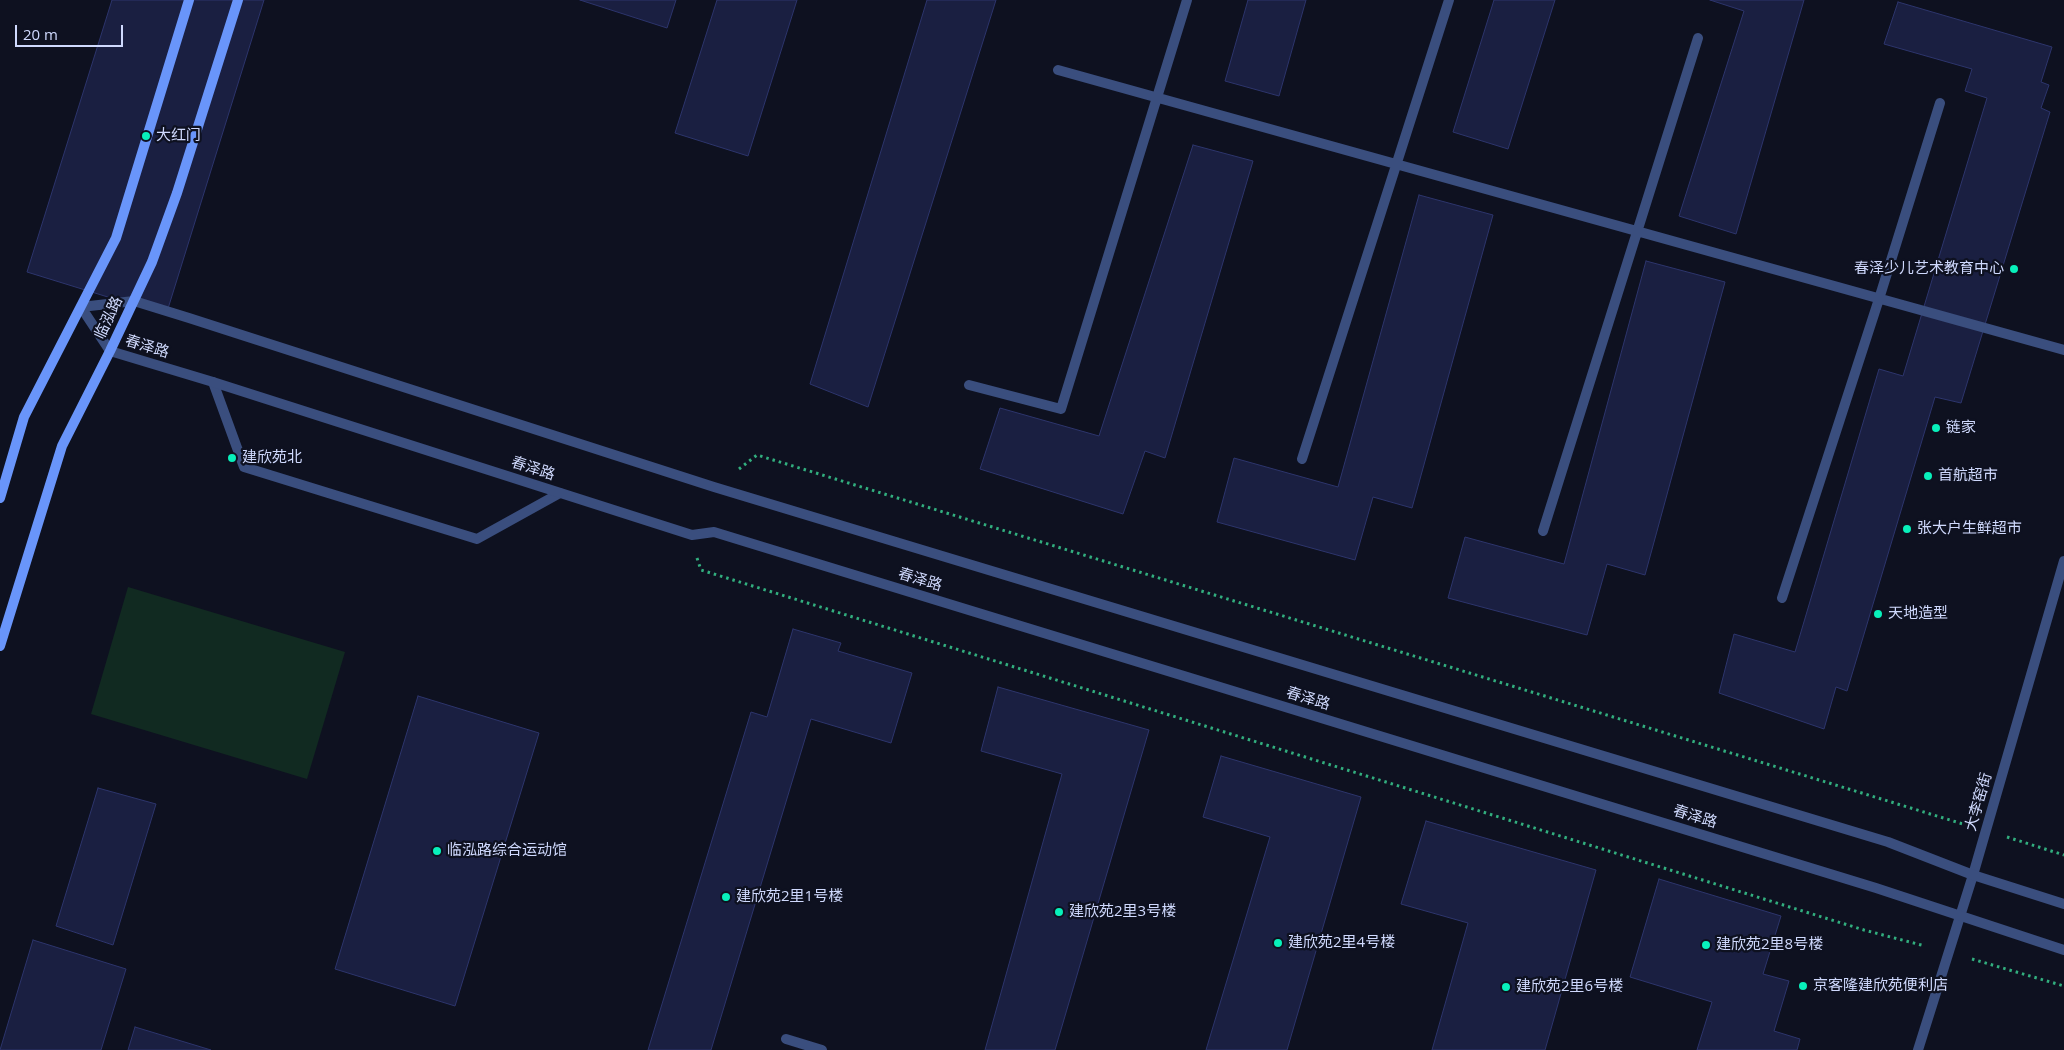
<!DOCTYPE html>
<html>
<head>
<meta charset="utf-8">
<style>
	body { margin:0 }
	#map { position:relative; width:2064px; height:1050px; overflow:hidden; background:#0e1120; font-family:"Open Sans",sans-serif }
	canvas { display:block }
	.scale { position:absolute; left:15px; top:25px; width:108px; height:22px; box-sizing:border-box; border:2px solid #cfd9fd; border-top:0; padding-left:6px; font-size:15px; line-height:18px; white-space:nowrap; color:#cfd9fd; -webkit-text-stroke:4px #0e1120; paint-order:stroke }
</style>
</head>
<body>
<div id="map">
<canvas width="2064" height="1050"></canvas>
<div class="scale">20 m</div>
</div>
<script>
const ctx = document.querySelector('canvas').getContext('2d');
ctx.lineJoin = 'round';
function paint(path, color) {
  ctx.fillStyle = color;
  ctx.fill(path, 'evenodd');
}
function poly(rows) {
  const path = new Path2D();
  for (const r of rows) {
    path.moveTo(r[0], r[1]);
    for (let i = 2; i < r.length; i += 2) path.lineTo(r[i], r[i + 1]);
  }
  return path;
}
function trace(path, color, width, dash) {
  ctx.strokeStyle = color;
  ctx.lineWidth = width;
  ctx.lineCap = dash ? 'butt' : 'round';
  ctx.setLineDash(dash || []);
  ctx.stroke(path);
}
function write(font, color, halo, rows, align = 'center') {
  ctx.font = font + ' "Open Sans","Noto Sans SC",sans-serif';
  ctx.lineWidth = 4.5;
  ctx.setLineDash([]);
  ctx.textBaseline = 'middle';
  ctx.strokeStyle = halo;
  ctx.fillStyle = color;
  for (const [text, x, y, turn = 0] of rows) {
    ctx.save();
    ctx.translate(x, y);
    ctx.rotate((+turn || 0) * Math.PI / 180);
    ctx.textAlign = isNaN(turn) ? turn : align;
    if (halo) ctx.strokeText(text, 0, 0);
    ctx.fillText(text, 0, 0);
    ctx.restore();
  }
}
const green = poly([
	[128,587,345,652,307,779,91,714]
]);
const building = poly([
	[112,0,264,0,166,315,27,272,112,0],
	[580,0,676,0,667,28,580,0],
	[717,0,797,0,748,156,675,133,717,0],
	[927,0,996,0,868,407,810,384,927,0],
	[1248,0,1306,0,1279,96,1225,81,1248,0],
	[1494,0,1555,0,1508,149,1453,132,1494,0],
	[1710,0,1804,0,1736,234,1679,216,1744,11,1710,0],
	[1898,2,2052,47,2041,82,2049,85,2041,108,2050,112,1961,403,1935,397,1847,691,1836,687,1824,729,1719,693,1734,634,1795,652,1879,369,1903,376,1987,98,1965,91,1972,69,1884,44,1898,2],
	[1193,145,1253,161,1165,458,1145,451,1123,514,980,469,1000,408,1099,436,1193,145],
	[1419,195,1493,215,1412,508,1373,497,1355,560,1217,522,1234,458,1338,487,1419,195],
	[1646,261,1725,282,1645,575,1607,564,1587,635,1448,598,1465,537,1564,564,1646,261],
	[793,629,841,643,838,651,912,673,891,743,811,719,711,1050,648,1050,751,712,767,717,793,629],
	[998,687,1149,730,1055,1050,985,1050,1062,774,981,751,998,687],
	[418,696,539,733,455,1006,335,969,418,696],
	[1221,756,1361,797,1287,1050,1206,1050,1270,837,1203,817,1221,756],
	[98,788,156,804,113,945,56,926,98,788],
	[1426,821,1596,870,1545,1050,1432,1050,1468,923,1401,904,1426,821],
	[1659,879,1781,916,1763,974,1789,981,1774,1031,1800,1039,1797,1050,1697,1050,1712,1002,1630,977,1659,879],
	[33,940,126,969,101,1050,0,1050,33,940],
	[135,1027,211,1050,128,1050,135,1027]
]);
const path = poly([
	[739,469,757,455,1963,824],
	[697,558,701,570,1864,930,1925,946],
	[2007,837,2064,855],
	[1972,959,2064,986]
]);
const service = poly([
	[213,382,244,467,477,539,560,493]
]);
const minor = poly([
	[1058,70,2064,350],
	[969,385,1061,409,1187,0],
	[1302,459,1449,0],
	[1543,531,1698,38],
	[1782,598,1879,299,1940,103],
	[786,1039,822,1050],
	[1918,1050,1973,875,2064,561]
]);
const tertiary = poly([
	[2064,904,1973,875,1888,842,714,487,189,318,134,301,81,307,110,351,213,382,692,535,714,532,1876,888,2064,950]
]);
const secondary = poly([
	[0,498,24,417,116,238,189,0],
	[0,646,62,446,110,351,152,262,177,193,238,0]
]);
const markers = [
	[146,136,5,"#08f0bb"],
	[2014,269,5,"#08f0bb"],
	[1936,428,5,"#08f0bb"],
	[232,458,5,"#08f0bb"],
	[1928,476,5,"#08f0bb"],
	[1907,529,5,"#08f0bb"],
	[1878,614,5,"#08f0bb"],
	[437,851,5,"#08f0bb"],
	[726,897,5,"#08f0bb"],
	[1059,912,5,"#08f0bb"],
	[1278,943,5,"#08f0bb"],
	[1706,945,5,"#08f0bb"],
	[1803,986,5,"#08f0bb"],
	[1506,987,5,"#08f0bb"]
];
const poiNames = [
	["大红门",156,136],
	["春泽少儿艺术教育中心",2004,269,"right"],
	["链家",1946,428],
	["建欣苑北",242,458],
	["首航超市",1938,476],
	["张大户生鲜超市",1917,529],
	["天地造型",1888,614],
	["临泓路综合运动馆",447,851],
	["建欣苑2里1号楼",736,897],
	["建欣苑2里3号楼",1069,912],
	["建欣苑2里4号楼",1288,943],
	["建欣苑2里8号楼",1716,945],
	["京客隆建欣苑便利店",1813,986],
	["建欣苑2里6号楼",1516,987]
];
const streetNames = [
	["临泓路",109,318,-65],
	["春泽路",147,347,17],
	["春泽路",533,469,18],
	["春泽路",920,580,17],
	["春泽路",1308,699,17],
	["大李窑街",1979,802,-74],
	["春泽路",1695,817,17]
];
paint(green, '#112a21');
paint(building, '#1a1f41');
trace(building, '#2d356c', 1);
trace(path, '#32ae7e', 3, [2.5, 4]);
trace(service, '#3a4e7e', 10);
trace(minor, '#3a4e7e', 10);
trace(tertiary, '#3a4e7e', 10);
trace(secondary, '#6995fa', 10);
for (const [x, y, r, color] of markers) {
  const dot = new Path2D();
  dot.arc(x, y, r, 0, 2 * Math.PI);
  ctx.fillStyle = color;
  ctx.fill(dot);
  trace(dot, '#0e1120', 2);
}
write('15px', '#cfd9fd', '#0e1120', poiNames, 'left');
write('15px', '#cfd9fd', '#0e1120', streetNames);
</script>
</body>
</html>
